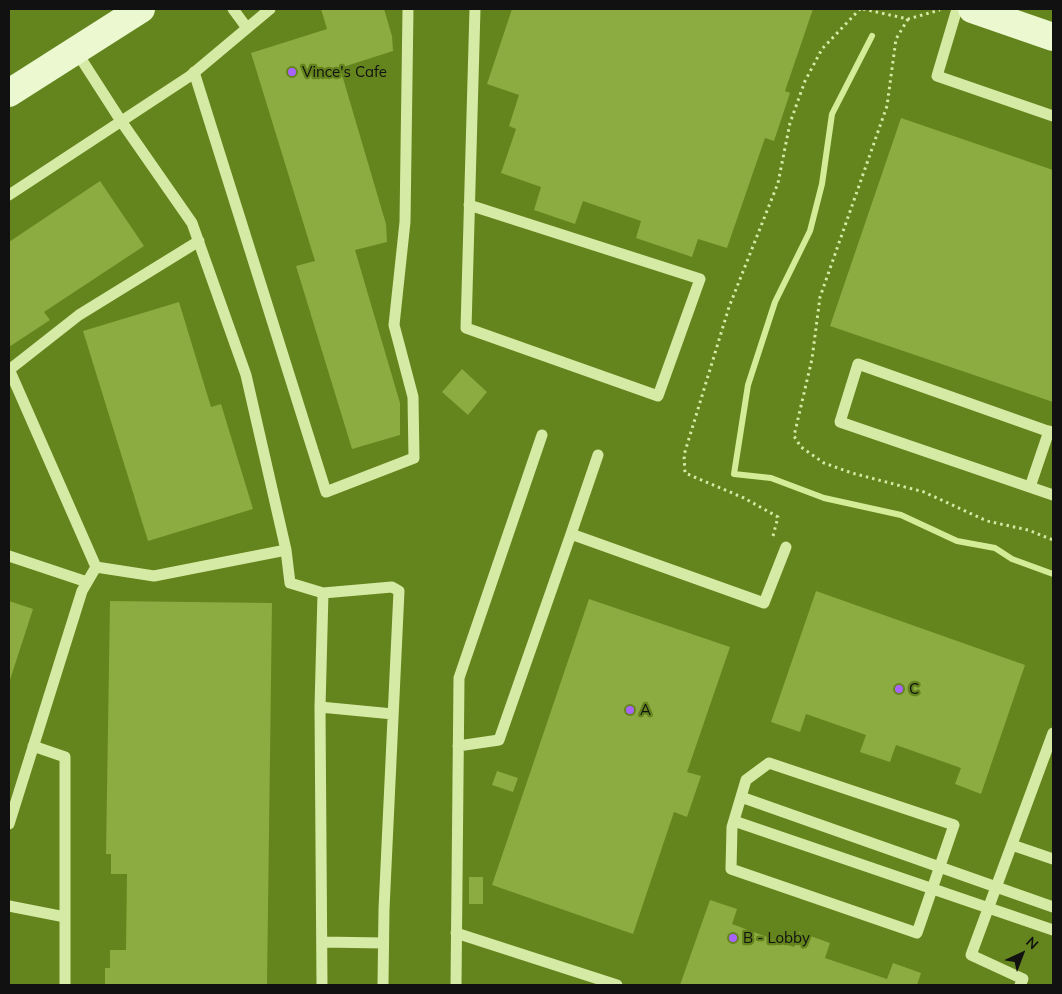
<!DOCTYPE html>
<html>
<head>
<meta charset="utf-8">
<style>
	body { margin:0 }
	#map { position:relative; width:1062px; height:994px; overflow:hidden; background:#64841d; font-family:Mulish,sans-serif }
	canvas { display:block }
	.frame { position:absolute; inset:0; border:10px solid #111; pointer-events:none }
	.north { position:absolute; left:997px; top:929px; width:50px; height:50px; -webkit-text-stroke:4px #64841d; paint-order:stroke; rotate:43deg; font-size:14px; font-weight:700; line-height:20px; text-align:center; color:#111 }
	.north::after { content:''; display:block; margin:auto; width:18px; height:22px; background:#111; clip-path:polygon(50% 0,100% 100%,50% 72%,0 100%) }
</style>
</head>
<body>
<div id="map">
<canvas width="1062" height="994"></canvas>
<div class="frame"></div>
<div class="north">N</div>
</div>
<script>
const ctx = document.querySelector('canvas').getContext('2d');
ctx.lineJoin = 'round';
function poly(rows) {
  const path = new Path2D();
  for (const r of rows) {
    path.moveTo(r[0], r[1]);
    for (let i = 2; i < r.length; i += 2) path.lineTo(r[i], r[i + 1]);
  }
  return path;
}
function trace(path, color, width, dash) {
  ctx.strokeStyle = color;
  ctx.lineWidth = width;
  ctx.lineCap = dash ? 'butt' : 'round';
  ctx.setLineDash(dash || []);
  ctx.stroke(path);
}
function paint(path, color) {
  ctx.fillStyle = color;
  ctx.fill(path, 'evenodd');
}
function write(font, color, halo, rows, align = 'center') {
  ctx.font = font + ' Mulish,sans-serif';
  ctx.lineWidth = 4.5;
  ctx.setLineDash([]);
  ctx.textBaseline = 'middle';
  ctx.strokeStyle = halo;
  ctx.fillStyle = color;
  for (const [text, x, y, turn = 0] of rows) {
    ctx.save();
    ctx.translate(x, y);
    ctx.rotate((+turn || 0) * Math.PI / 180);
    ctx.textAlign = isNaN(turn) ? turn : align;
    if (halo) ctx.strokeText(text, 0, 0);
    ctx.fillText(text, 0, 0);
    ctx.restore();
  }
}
const stream = poly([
	[872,36,832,114,822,184,810,231,775,302,748,385,734,474,771,478,824,498,901,515,957,541,995,548,1012,559,1053,574]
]);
const building = poly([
	[321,9,384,9,392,36,393,51,340,68,386,224,387,242,355,250,400,403,400,435,352,449,296,266,315,261,251,53,327,29],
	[512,9,813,9,785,91,790,93,774,141,765,138,727,248,698,239,692,257,636,238,641,221,583,201,575,224,534,210,541,187,501,173,516,129,509,126,519,95,487,84],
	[901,118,1053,170,1053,402,830,326],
	[100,181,144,246,44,312,50,320,9,347,9,242],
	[179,302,211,407,221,404,253,509,148,541,83,331],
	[462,369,487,392,468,415,442,392],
	[816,591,1025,665,981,794,955,784,961,768,896,745,890,762,860,752,866,735,806,714,800,732,771,722],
	[589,599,730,647,687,772,701,776,687,817,674,812,633,934,492,885],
	[9,601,33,609,9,683],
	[110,601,272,603,267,985,105,985,105,968,110,968,110,950,126,950,127,874,111,874,111,854,106,854],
	[497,771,518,778,513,792,492,785],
	[469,877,483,877,483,904,469,904],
	[710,900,737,909,732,924,794,947,799,932,830,943,825,958,887,979,893,963,921,973,917,985,680,985]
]);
const path = poly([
	[863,9,908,19,940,10],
	[908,19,896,39,887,106,820,297,812,359,794,436,801,447,824,463,852,473,924,492,987,521,1028,530,1053,540],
	[773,536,778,517,744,498,685,473,684,455,729,307,778,183,790,123,805,81,822,49,860,9]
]);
const service = poly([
	[233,9,247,28],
	[957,9,937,76,1053,116],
	[194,72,326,492,414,458,413,397,394,325,405,222,408,9],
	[9,195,190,76,270,9],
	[469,205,700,279,658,396,466,328,475,9],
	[9,369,96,567],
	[9,370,79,315,199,241],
	[1053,433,858,364,840,422,1053,495],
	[598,455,571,534,764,603,786,547],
	[1030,487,1049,431],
	[286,550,290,583,323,593,320,707,322,985],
	[9,556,87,582],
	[323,593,392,587,399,591,384,909,383,985],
	[320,707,393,714],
	[33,746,65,757,65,985],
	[458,746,499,740,571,534],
	[769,763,954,825,917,933,731,869,732,827,746,780,769,763],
	[741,797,1053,907],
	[734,821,1053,930],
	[9,824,82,591,96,567,154,576,286,550,246,375,192,223,121,121,76,51],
	[1012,845,1053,859],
	[9,906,65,917],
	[456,933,617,985],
	[322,942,383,943],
	[456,985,459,678,542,435],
	[1020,985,1023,979,971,955,1053,733]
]);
const secondary = poly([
	[972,9,1053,37],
	[9,93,141,9]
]);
const markers = [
	[292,72,5,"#a863fa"],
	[899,689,5,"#a863fa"],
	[630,710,5,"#a863fa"],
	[733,938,5,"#a863fa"]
];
const poiNames = [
	["Vince's Cafe",302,72],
	["C",909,689],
	["A",640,710],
	["B - Lobby",743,938]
];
trace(stream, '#d4ec98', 6);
paint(building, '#8cab41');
trace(path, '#d5eaa4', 3, [2.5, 4]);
trace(service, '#d5eaa4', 11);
trace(secondary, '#ebf8d0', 28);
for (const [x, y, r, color] of markers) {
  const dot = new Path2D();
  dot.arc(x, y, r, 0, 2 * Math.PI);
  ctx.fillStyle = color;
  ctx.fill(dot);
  trace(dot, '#64841d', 2);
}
write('15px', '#111', '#64841d', poiNames, 'left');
</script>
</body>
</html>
